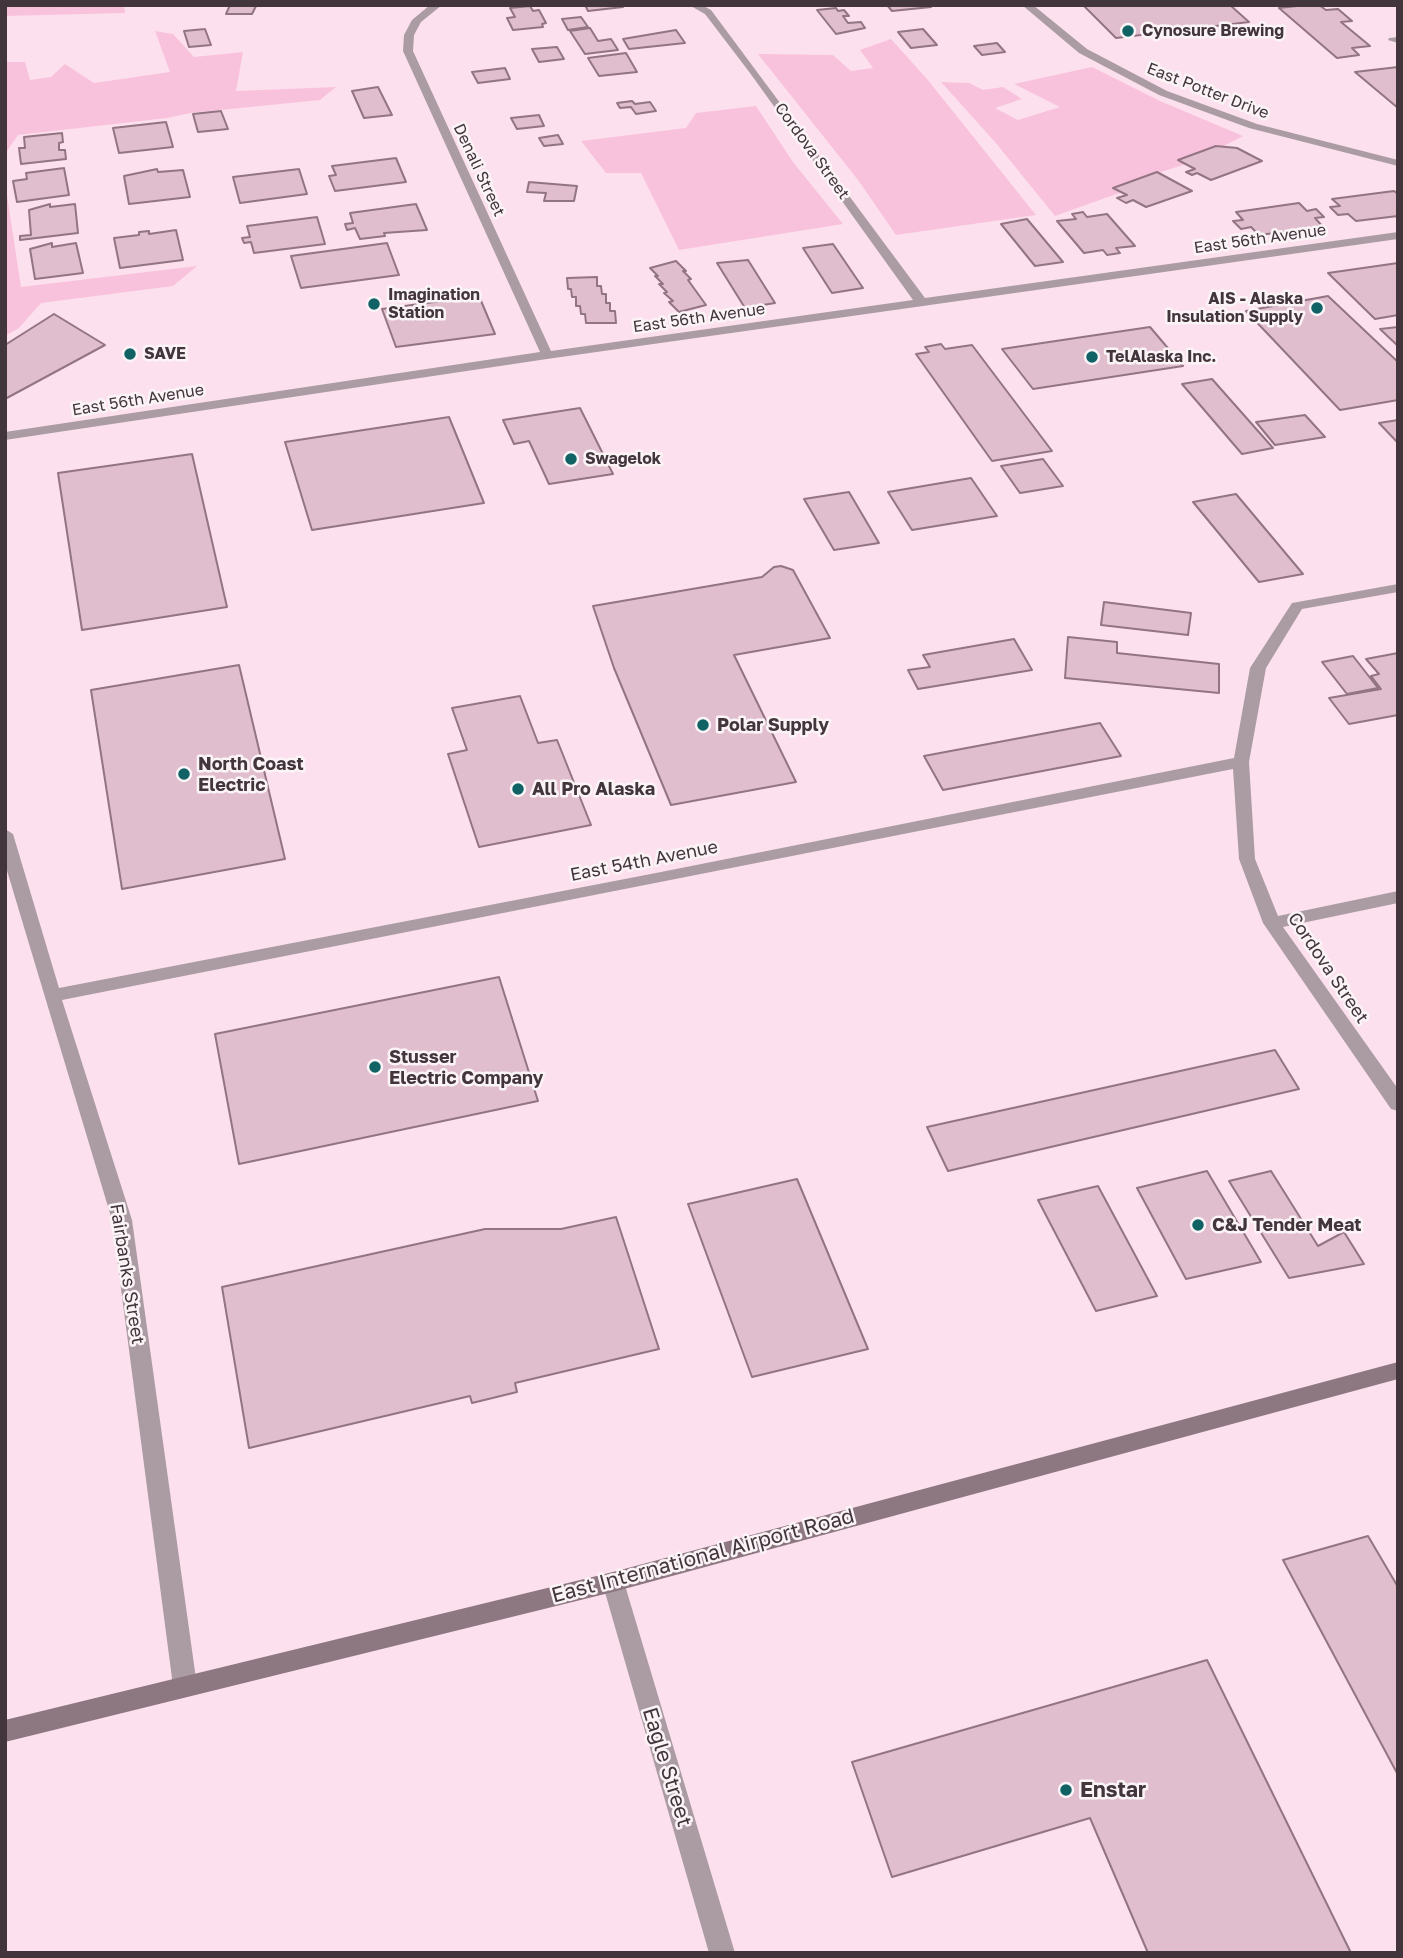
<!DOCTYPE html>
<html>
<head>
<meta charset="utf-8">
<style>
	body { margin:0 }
	#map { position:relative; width:1403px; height:1958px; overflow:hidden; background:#fde0ed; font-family:"Golos Text",sans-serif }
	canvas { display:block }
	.frame { position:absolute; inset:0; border:7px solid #43353c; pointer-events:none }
</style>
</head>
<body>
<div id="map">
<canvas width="1403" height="1958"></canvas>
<div class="frame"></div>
</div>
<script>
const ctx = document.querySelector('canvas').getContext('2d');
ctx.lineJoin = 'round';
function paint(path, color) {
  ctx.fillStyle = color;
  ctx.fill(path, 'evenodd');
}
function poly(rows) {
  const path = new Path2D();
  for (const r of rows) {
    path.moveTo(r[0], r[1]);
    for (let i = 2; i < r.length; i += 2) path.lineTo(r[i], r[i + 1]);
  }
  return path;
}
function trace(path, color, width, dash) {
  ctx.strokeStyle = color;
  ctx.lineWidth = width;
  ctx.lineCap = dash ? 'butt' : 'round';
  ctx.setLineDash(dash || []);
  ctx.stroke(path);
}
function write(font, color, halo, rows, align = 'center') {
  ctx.font = font + ' "Golos Text",sans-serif';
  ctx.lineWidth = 5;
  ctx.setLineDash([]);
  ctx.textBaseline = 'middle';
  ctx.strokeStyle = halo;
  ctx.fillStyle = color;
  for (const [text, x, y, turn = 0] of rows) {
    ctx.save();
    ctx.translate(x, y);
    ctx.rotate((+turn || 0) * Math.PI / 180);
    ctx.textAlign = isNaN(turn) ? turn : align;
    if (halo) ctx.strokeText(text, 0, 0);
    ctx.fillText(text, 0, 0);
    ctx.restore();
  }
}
const green = poly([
	[5,5,124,5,125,13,5,16],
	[155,31,173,34,194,57,243,52,236,91,336,87,320,100,190,113,167,118,18,135,5,154,5,62,25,62,30,80,51,77,65,64,94,83,170,72],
	[891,39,927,79,1036,215,896,235,858,180,758,54,833,55,851,71,873,68,860,50],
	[1092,67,1160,101,1243,136,1220,148,1179,160,1186,164,1114,187,1122,192,1055,216,995,142,941,82,969,83,983,90,1003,87,1022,99,995,108,1018,120,1060,107,1014,84],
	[756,106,793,162,843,224,679,250,641,173,606,173,581,141,686,128,696,113],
	[5,182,21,287,197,266,173,286,41,303,19,328,5,336]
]);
const building = poly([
	[230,5,256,6,252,14,226,14,230,5],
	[585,5,622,5,623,7,588,11,585,5],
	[887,5,930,5,931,7,892,11,887,5],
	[1083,5,1230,5,1249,22,1116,38,1083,5],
	[1306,5,1319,5,1326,10,1338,9,1352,21,1341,22,1370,46,1352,48,1359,55,1337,58,1279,8,1306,5],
	[530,6,533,11,539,10,546,23,542,24,543,27,513,30,507,18,515,17,510,8,530,6],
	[836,8,838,11,844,10,849,16,843,16,848,23,861,22,865,28,836,34,817,10,836,8],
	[581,17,588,27,568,30,562,19,581,17],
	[590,28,598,41,611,39,618,50,585,54,570,31,590,28],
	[205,29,211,45,189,47,184,31,205,29],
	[923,29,937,45,911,48,898,32,923,29],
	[676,30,685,43,629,49,623,39,676,30],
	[997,43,1005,52,982,55,974,46,997,43],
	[557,47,564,59,539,62,532,49,557,47],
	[626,53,637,72,599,76,588,58,626,53],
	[1398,67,1398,108,1355,72,1398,67],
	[505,68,510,79,478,83,472,72,505,68],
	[378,87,392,115,364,118,352,91,378,87],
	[632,101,635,104,650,102,656,111,636,114,631,107,620,108,617,103,632,101],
	[221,111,228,129,198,132,193,114,221,111],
	[539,115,544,126,517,129,511,118,539,115],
	[166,122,173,147,119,153,113,128,166,122],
	[62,133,63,142,59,143,59,150,65,150,66,159,21,164,19,148,25,148,24,137,62,133],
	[558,135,563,144,544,146,539,138,558,135],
	[1216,146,1237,148,1262,161,1211,180,1197,173,1192,175,1186,172,1195,169,1178,160,1216,146],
	[396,158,406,182,335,191,329,176,336,175,332,166,396,158],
	[64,168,69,195,17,202,13,181,27,179,26,173,64,168],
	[157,169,158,172,183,170,190,197,129,204,124,176,157,169],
	[299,169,307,194,240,203,233,177,299,169],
	[1157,172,1192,191,1146,207,1133,200,1126,203,1117,198,1127,195,1113,188,1157,172],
	[529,182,577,186,574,201,544,201,546,193,527,192,529,182],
	[1394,191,1398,194,1398,216,1356,221,1348,214,1338,215,1330,207,1340,206,1332,199,1394,191],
	[1299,203,1307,211,1316,209,1324,217,1315,218,1323,227,1259,235,1251,227,1241,229,1233,221,1243,220,1236,212,1299,203],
	[50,204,50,207,75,204,78,233,20,240,20,236,31,235,29,210,50,204],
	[416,204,427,230,384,233,385,236,360,239,355,228,347,230,345,224,353,223,350,213,416,204],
	[1083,212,1087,217,1107,214,1135,246,1116,248,1120,253,1107,255,1103,250,1084,253,1057,221,1076,219,1072,214,1083,212],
	[317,217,325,244,254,253,251,242,244,243,242,238,250,237,247,226,317,217],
	[1027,219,1063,262,1035,266,1001,224,1027,219],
	[176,230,183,260,120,268,114,238,139,235,139,232,149,231,149,234,176,230],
	[52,243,52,247,76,243,83,273,35,279,30,249,52,243],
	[387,243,399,275,301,288,291,256,387,243],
	[833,244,863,288,832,293,803,248,833,244],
	[748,260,775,303,745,308,717,263,748,260],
	[676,261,686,271,683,271,691,279,688,280,706,305,679,312,669,302,673,301,664,293,667,292,659,284,663,284,655,276,658,276,650,268,676,261],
	[1398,263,1398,315,1375,319,1328,273,1398,263],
	[597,277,597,286,601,286,602,294,606,294,606,303,610,303,610,311,615,311,616,323,586,323,585,314,581,314,580,306,576,306,576,297,572,297,571,289,568,289,567,278,597,277],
	[479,296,495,334,396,347,382,309,479,296],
	[1328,296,1398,362,1398,400,1340,410,1246,311,1328,296],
	[54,314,105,345,5,399,5,345,54,314],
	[1150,327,1183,366,1033,389,1002,349,1150,327],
	[1398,327,1398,346,1380,329,1398,327],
	[941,344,945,349,972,345,1052,451,992,461,916,354,929,352,925,347,941,344],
	[1212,379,1273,448,1242,454,1182,384,1212,379],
	[580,408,613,474,549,484,529,441,514,444,503,420,580,408],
	[1305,415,1325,437,1275,445,1256,422,1305,415],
	[449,417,484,503,312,530,285,442,449,417],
	[1398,420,1398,443,1379,423,1398,420],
	[192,454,227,607,82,630,58,473,192,454],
	[1043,459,1063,486,1020,493,1001,466,1043,459],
	[971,478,997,516,912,530,888,492,971,478],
	[849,492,879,543,834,550,804,499,849,492],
	[1236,494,1303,574,1259,582,1193,502,1236,494],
	[781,566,793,570,830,638,734,655,796,782,671,805,614,668,593,606,762,577,774,567,781,566],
	[1104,602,1191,613,1188,635,1101,625,1104,602],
	[1068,637,1117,642,1117,653,1219,664,1219,693,1065,678,1068,637],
	[1014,639,1032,670,918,689,908,670,930,667,923,655,1014,639],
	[1398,653,1398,715,1349,724,1329,698,1381,689,1371,676,1379,674,1366,659,1398,653],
	[1353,656,1378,688,1347,694,1322,662,1353,656],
	[239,665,285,859,122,889,91,690,239,665],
	[520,696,538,743,557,740,591,825,479,847,448,754,467,750,452,708,520,696],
	[1100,723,1121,756,943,790,924,756,1100,723],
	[499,977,538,1101,239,1164,215,1034,499,977],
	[1275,1050,1299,1089,948,1171,927,1127,1275,1050],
	[1207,1171,1261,1262,1186,1279,1137,1188,1207,1171],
	[1271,1171,1318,1246,1344,1232,1364,1264,1289,1278,1229,1181,1271,1171],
	[797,1179,868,1349,752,1377,688,1204,797,1179],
	[1098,1186,1157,1296,1096,1311,1038,1200,1098,1186],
	[616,1217,659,1349,515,1383,517,1392,472,1403,470,1396,249,1448,222,1287,485,1229,561,1229,616,1217],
	[1368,1536,1398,1587,1398,1775,1283,1560,1368,1536],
	[1207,1660,1351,1953,1148,1953,1090,1818,892,1877,852,1762,1207,1660]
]);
const minor = poly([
	[430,5,442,5,421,22,414,35,413,51,551,351,913,300,750,73,705,14,689,5,702,5,711,10,925,298,1398,232,1398,239,547,359,5,440,5,432,540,352,403,51,404,35,412,20,430,5],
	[1398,37,1398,43,1388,40,1389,38,1398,37],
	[1398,584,1398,592,1302,609,1266,668,1249,762,1255,859,1278,916,1398,891,1398,903,1283,927,1398,1089,1398,1111,1391,1109,1263,923,1239,859,1233,769,62,1000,132,1220,197,1686,193,1694,185,1697,177,1694,173,1686,112,1220,5,864,5,829,13,834,59,988,656,873,1234,758,1250,668,1292,603,1398,584],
	[613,1572,621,1575,624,1582,735,1953,709,1953,602,1582,605,1575,613,1572]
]);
const tertiary = poly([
	[1022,5,1033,5,1087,49,1167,91,1257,124,1398,160,1398,166,1249,128,1159,95,1079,53,1022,5]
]);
const secondary = poly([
	[1398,1362,1398,1379,613,1592,5,1742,5,1720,613,1572,1398,1362]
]);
const markers = [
	[1128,31,7,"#116265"],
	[374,304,7,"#116265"],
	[1317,308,7,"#116265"],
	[130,354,7,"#116265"],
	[1092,357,7,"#116265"],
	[571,459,7,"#116265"],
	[703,725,7,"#116265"],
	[184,774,7,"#116265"],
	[518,789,7,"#116265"],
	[375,1067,7,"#116265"],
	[1198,1225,7,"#116265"],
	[1066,1790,7,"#116265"]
];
const farPoinames = [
	["Cynosure Brewing",1142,31],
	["Imagination",388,295],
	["Station",388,313],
	["AIS - Alaska",1303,299,"right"],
	["Insulation Supply",1303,317,"right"],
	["SAVE",144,354],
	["TelAlaska Inc.",1106,357],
	["Swagelok",585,459]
];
const farStreetnames = [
	["East Potter Drive",1208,91,21],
	["Cordova Street",812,151,54],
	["Denali Street",479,170,65],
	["East 56th Avenue",1260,239,-8],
	["East 56th Avenue",699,318,-8],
	["East 56th Avenue",138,400,-9]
];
const poiNames = [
	["Polar Supply",717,725],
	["North Coast",198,764],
	["Electric",198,785],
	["All Pro Alaska",532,789],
	["Stusser",389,1057],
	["Electric Company",389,1078],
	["C&J Tender Meat",1212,1225]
];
const streetNames = [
	["East 54th Avenue",644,861,-11],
	["Cordova Street",1328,968,56],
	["Fairbanks Street",127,1274,81]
];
const nearStreetnames = [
	["East International Airport Road",703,1556,-15],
	["Eagle Street",667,1767,73]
];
const nearPoinames = [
	["Enstar",1080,1790]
];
paint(green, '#f9c2dc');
paint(building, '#e0becd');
trace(building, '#937482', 2);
paint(minor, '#ab9ca3');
paint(tertiary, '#ab9ca3');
paint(secondary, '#8d7781');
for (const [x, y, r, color] of markers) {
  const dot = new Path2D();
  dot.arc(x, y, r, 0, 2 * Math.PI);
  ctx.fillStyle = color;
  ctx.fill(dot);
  trace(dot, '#fbf4f7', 2.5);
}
write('bold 16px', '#43353c', '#fbf4f7', farPoinames, 'left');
write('16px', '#43353c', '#fbf4f7', farStreetnames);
write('bold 18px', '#43353c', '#fbf4f7', poiNames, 'left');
write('18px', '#43353c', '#fbf4f7', streetNames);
write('21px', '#43353c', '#fbf4f7', nearStreetnames);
write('bold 21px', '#43353c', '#fbf4f7', nearPoinames, 'left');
</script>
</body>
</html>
